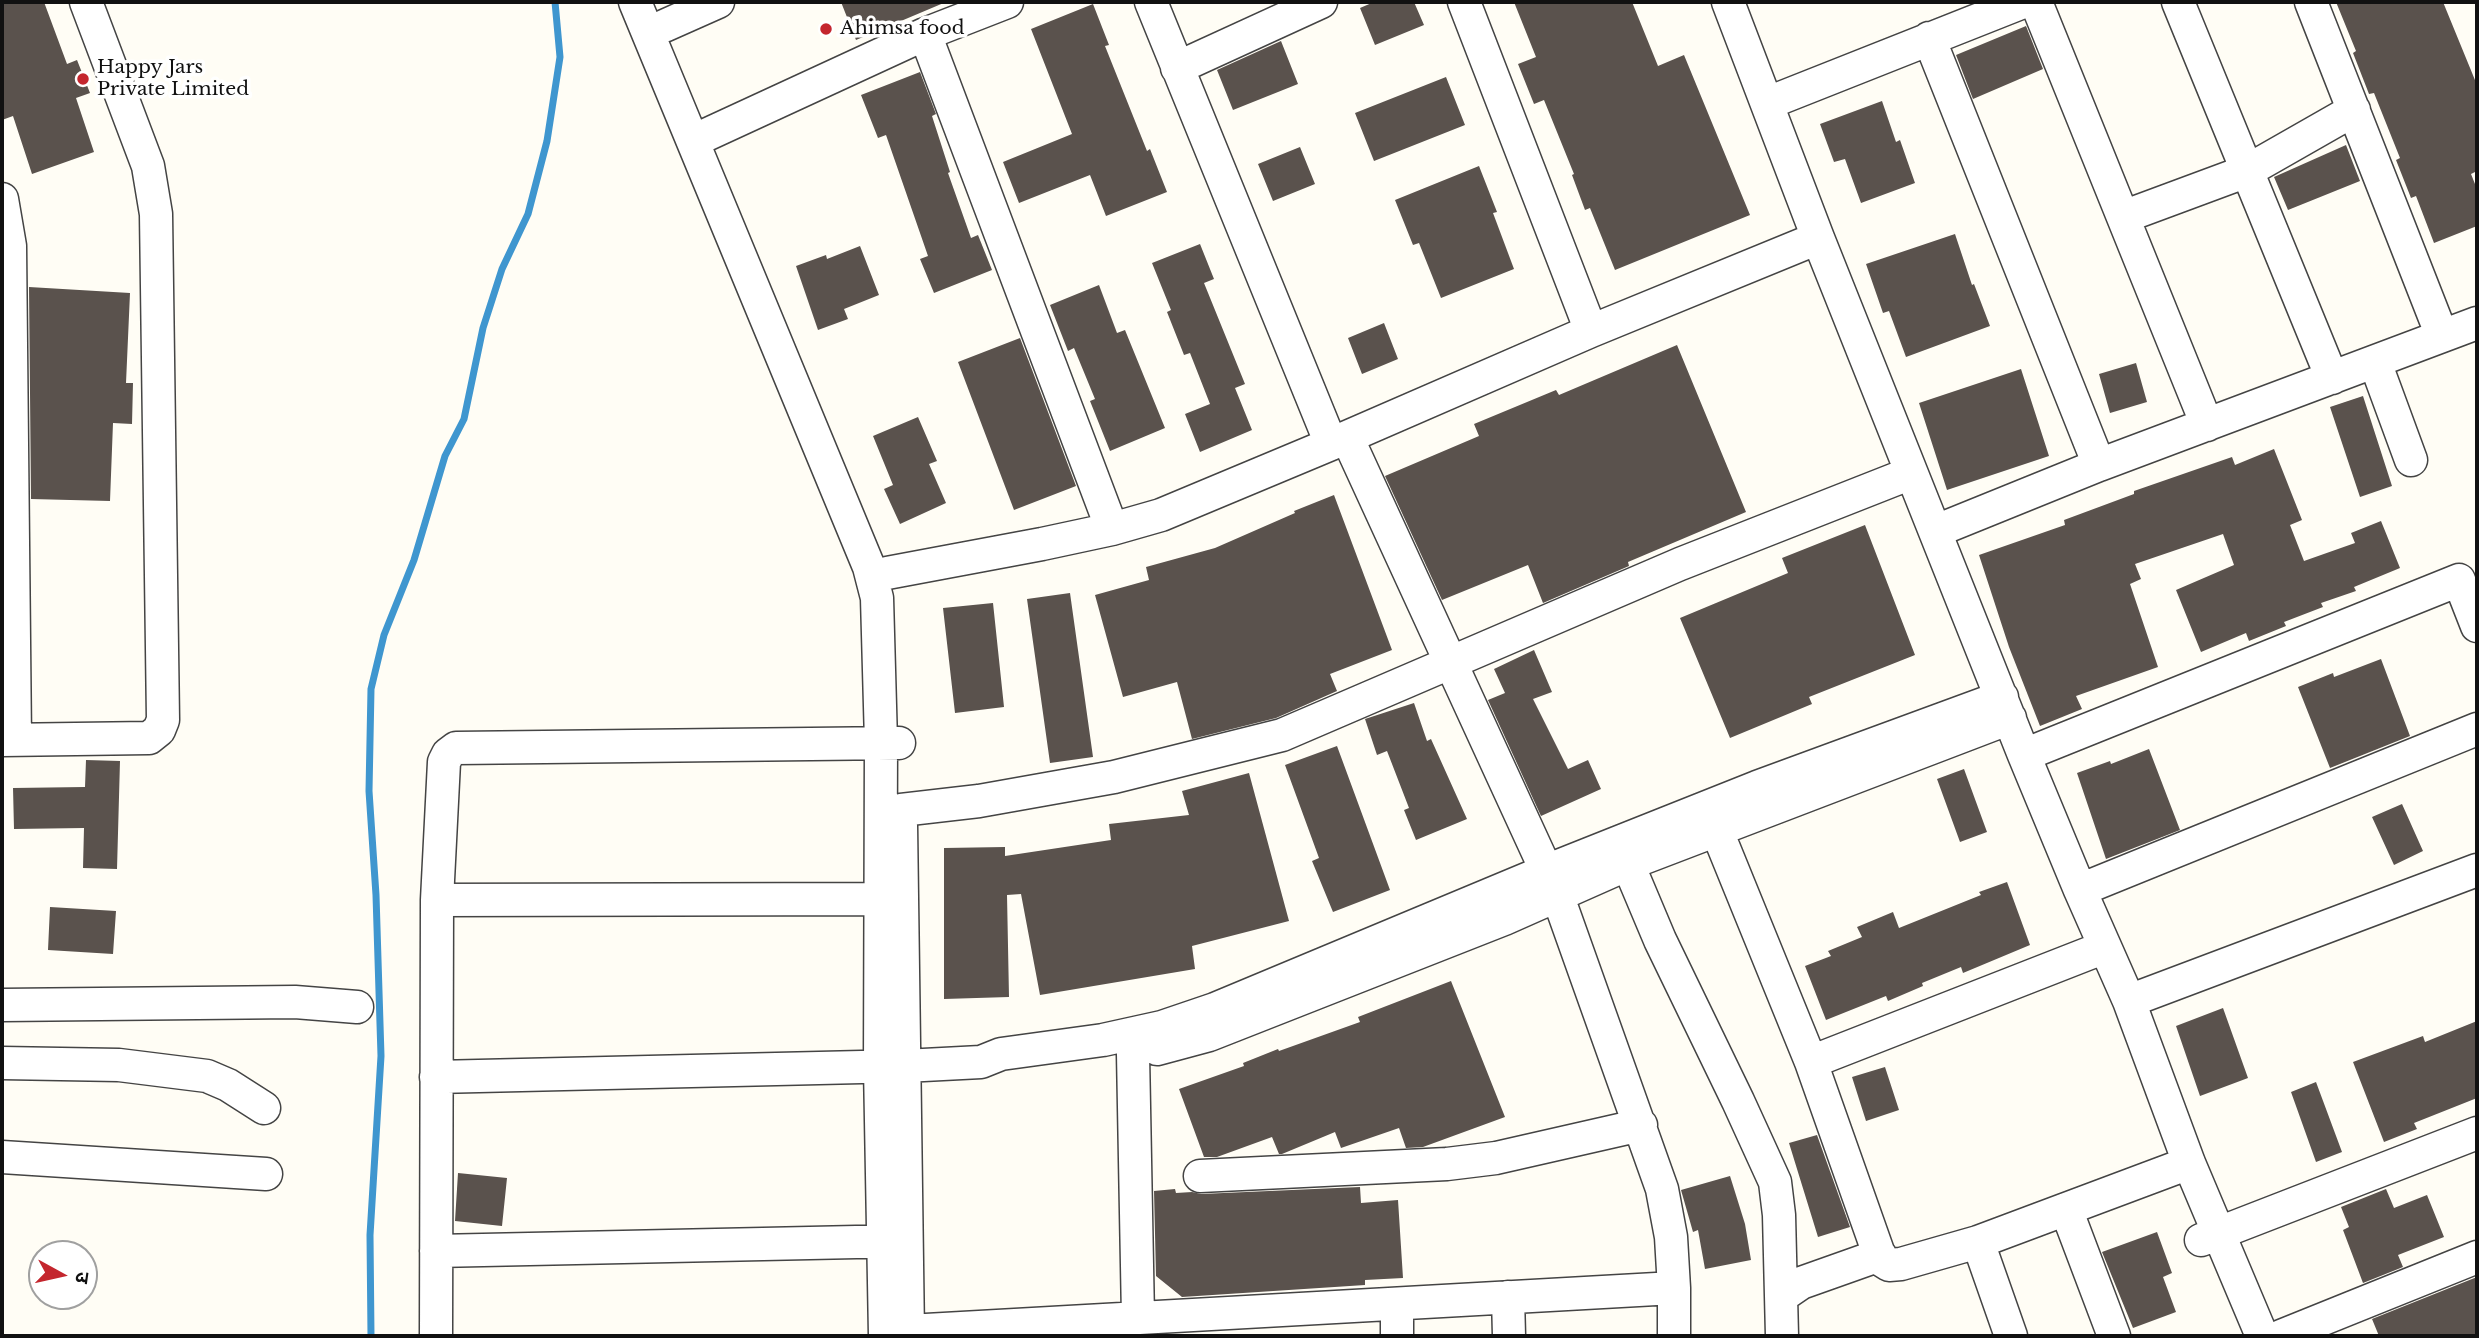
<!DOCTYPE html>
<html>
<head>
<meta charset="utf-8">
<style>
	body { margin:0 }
	#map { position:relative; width:2479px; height:1338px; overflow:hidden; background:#fffdf5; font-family:"Libre Baskerville","Noto Sans Devanagari",serif }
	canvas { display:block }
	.frame { position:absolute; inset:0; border:4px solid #111; pointer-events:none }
	.north { position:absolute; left:28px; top:1240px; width:70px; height:70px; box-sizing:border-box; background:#fff; border:2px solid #a0a0a0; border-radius:50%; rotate:98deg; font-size:19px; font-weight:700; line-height:28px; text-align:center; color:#111 }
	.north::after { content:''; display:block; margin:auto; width:24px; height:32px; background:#c4262e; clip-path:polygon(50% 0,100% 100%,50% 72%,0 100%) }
</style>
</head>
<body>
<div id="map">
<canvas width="2479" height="1338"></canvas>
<div class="frame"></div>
<div class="north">उ</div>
</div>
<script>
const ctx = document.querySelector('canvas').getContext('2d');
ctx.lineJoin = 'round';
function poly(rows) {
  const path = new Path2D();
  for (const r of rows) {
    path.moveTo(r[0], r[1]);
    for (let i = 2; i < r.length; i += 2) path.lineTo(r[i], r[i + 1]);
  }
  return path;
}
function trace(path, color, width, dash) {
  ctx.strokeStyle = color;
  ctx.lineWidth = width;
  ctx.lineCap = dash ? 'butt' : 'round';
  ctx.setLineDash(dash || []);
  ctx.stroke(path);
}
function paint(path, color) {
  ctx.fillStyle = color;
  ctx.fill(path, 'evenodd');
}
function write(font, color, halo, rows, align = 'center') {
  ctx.font = font + ' "Libre Baskerville",serif';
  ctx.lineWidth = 7;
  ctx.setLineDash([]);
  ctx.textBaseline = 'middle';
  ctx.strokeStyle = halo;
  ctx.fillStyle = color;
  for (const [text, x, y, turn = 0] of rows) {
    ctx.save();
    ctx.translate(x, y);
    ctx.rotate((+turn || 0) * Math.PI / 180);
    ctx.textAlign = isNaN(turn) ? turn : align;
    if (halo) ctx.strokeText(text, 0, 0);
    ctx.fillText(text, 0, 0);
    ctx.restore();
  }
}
const stream = poly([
	[371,1336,370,1235,381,1056,376,895,369,791,371,689,384,635,414,560,445,456,464,419,483,328,502,269,528,214,547,141,560,57,555,2]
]);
const building = poly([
	[2,2,44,2,67,64,77,60,90,93,76,98,94,152,32,174,13,116,2,120],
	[841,2,946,2,856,40],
	[1374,2,1414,2,1424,25,1375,45,1360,8],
	[1514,2,1632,2,1658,66,1684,55,1750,215,1615,270,1590,208,1585,210,1572,175,1574,174,1544,100,1534,104,1518,64,1536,57],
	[2336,2,2443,2,2477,85,2477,171,2471,174,2477,189,2477,226,2434,243,2416,196,2411,198,2396,160,2400,158,2374,93,2369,94,2353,53,2356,51],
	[1093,4,1109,45,1105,46,1147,151,1150,149,1167,192,1106,216,1090,175,1019,203,1003,162,1072,134,1031,29],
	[2026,26,2043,69,1973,99,1956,55],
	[1281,41,1298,84,1233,110,1217,70],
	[920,72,936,114,932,116,950,172,948,173,971,238,978,235,992,270,934,293,920,259,928,256,886,135,878,138,861,95],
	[1446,77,1465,125,1374,161,1355,113],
	[1882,101,1896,142,1900,140,1915,183,1861,203,1845,159,1834,162,1820,124],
	[2346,145,2360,181,2288,210,2274,177],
	[1300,147,1315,184,1273,201,1258,164],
	[1479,166,1497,212,1493,213,1514,269,1441,298,1419,243,1413,245,1395,200],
	[1955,234,1972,285,1974,284,1990,326,1906,357,1889,311,1883,313,1866,264],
	[1200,244,1214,279,1204,283,1245,384,1235,388,1252,430,1200,452,1185,414,1210,404,1190,353,1184,355,1167,312,1171,310,1152,263],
	[860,246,879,295,844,309,848,319,818,330,796,266,826,255,827,259],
	[1099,285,1117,333,1125,330,1165,428,1110,451,1090,401,1095,399,1074,348,1068,351,1050,305],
	[29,287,130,293,126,383,133,383,132,424,113,423,110,501,31,499],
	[1384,323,1398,359,1362,374,1348,338],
	[1020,338,1076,486,1014,510,958,362],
	[1677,345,1746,512,1628,562,1629,566,1543,603,1528,565,1442,600,1385,476,1479,436,1474,424,1556,390,1559,395],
	[2136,363,2147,402,2110,413,2099,374],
	[2021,369,2049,456,1947,490,1919,403],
	[2363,396,2392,486,2360,497,2330,407],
	[918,417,937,461,929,464,946,503,900,524,884,489,893,485,873,436],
	[2274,449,2302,520,2290,525,2304,561,2355,543,2351,533,2381,521,2400,568,2354,587,2356,591,2321,603,2323,607,2284,622,2286,626,2249,641,2246,633,2201,652,2176,590,2234,565,2223,534,2135,564,2141,579,2130,584,2158,667,2076,696,2082,709,2040,726,2009,647,1979,555,2065,525,2064,520,2134,494,2134,491,2232,457,2235,465],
	[1334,495,1392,650,1330,674,1337,691,1276,718,1192,739,1177,682,1123,697,1095,595,1149,580,1146,567,1215,548,1295,513,1294,511],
	[1865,525,1915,655,1809,697,1812,704,1730,738,1680,618,1788,573,1782,558],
	[1070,593,1093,757,1050,763,1027,599],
	[993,603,1004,707,955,713,943,608],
	[1534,650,1552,692,1533,699,1568,769,1588,760,1601,789,1541,816,1488,700,1505,693,1494,669],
	[2381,659,2410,736,2330,768,2298,687,2333,673,2334,677],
	[1414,703,1427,741,1431,739,1467,819,1416,840,1404,810,1409,808,1387,751,1377,755,1365,719],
	[1337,746,1390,890,1333,912,1312,861,1319,858,1285,765],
	[2149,749,2180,830,2106,859,2077,773,2110,761,2111,764],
	[86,760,120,761,117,869,83,868,84,828,14,829,13,788,85,787],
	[1964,769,1987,832,1960,842,1937,779],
	[1249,773,1289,921,1192,946,1195,969,1040,995,1021,894,1007,895,1009,997,944,999,944,848,1005,847,1005,856,1111,840,1109,824,1189,815,1182,791],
	[2402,804,2423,851,2394,865,2372,817],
	[2007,882,2030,945,1963,973,1961,967,1922,983,1923,986,1888,1001,1886,996,1826,1020,1805,966,1831,956,1828,951,1862,937,1857,927,1893,912,1899,928,1981,895,1979,892],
	[50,907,116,911,113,954,48,950],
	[1451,981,1505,1117,1423,1147,1406,1148,1399,1128,1341,1148,1335,1132,1282,1154,1279,1154,1272,1137,1217,1157,1204,1157,1179,1089,1244,1066,1243,1063,1278,1049,1279,1051,1360,1022,1358,1017],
	[2223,1008,2248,1078,2200,1096,2176,1026],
	[2477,1021,2477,1098,2414,1123,2417,1129,2384,1142,2353,1062,2423,1036,2425,1042],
	[1885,1067,1899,1110,1866,1121,1852,1077],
	[2316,1082,2342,1152,2316,1162,2291,1092],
	[1817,1135,1850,1227,1818,1237,1789,1143],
	[458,1173,507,1178,502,1226,455,1221],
	[1730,1176,1745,1224,1751,1260,1705,1269,1698,1230,1693,1232,1681,1190],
	[1360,1187,1361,1203,1398,1200,1403,1278,1365,1280,1365,1285,1182,1297,1156,1276,1154,1191,1175,1189,1176,1193,1192,1192,1201,1194],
	[2386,1189,2394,1208,2427,1195,2444,1237,2398,1255,2403,1267,2363,1283,2343,1230,2349,1227,2341,1207],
	[2157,1232,2172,1273,2163,1277,2176,1312,2133,1328,2102,1252],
	[2477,1277,2477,1336,2379,1336,2372,1319]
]);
const minor = poly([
	[635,2,869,567,877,598,881,742,880,1067,885,1336],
	[1151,2,1331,444],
	[1464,2,1591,331],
	[1728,2,1818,238,2024,755,2080,890,2129,1001,2189,1163,2262,1336],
	[2036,2,2207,425],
	[2178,2,2332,378],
	[2311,2,2442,336],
	[664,26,718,2],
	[925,34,1112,529],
	[1929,38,2099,465],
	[1177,68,1321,2],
	[1768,103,2023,2],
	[706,135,925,34,1007,2],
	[2,199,10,246,15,740],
	[2123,217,2247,171,2354,110],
	[2375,362,2411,460],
	[1347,437,1557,894,1662,1189,1671,1237,1674,1288,1674,1336],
	[1936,531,2099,465,2477,323],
	[887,573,1042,544,1112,529,1161,515,1331,444,1591,331,1818,238],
	[2,740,149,738,159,730,163,720,156,214,148,166,86,2],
	[2024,755,2459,580,2477,626],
	[901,810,979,801,1114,777,1282,735,1680,564,1896,479],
	[901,824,908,1336],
	[1717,831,1811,1062,1881,1260,1889,1265,1901,1264,1978,1242,2189,1163],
	[1628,864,1660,940,1738,1101,1775,1182,1779,1215,1782,1336],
	[2080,890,2477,729],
	[437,900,901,899],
	[2129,1001,2477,870],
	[2,1005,295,1002,357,1007],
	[1157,1049,1209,1035,1504,919,1628,864,2010,718],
	[1133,1054,1138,1318],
	[1811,1062,2105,947],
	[2,1063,119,1065,207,1076,228,1085,264,1108],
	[436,1077,904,1066,981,1062,1001,1054,1103,1040,1162,1027,1215,1009,1546,871,1757,787,2002,697],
	[2,1157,266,1174],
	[1200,1176,1447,1164,1496,1158,1641,1125],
	[2066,1209,2114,1336],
	[2201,1240,2477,1133],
	[1978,1242,2011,1336],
	[436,1251,903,1241],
	[1782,1296,1801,1283,1880,1255],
	[1508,1297,1509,1336],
	[1397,1304,1397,1336],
	[908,1331,1674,1288],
	[436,1336,437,900,444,762,448,754,456,748,899,743],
	[2281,1336,2477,1257]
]);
const markers = [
	[826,29,7,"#c4262e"],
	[83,79,7,"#c4262e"]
];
const poiNames = [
	["Ahimsa food",840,29],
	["Happy Jars",97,68],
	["Private Limited",97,90]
];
trace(stream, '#3f96cf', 7);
paint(building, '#5a524d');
trace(minor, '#444', 35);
trace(minor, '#fff', 32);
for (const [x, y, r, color] of markers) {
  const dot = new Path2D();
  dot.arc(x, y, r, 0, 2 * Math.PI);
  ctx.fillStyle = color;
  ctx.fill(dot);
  trace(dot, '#fff', 2.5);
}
write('19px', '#111', '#fff', poiNames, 'left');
</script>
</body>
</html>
